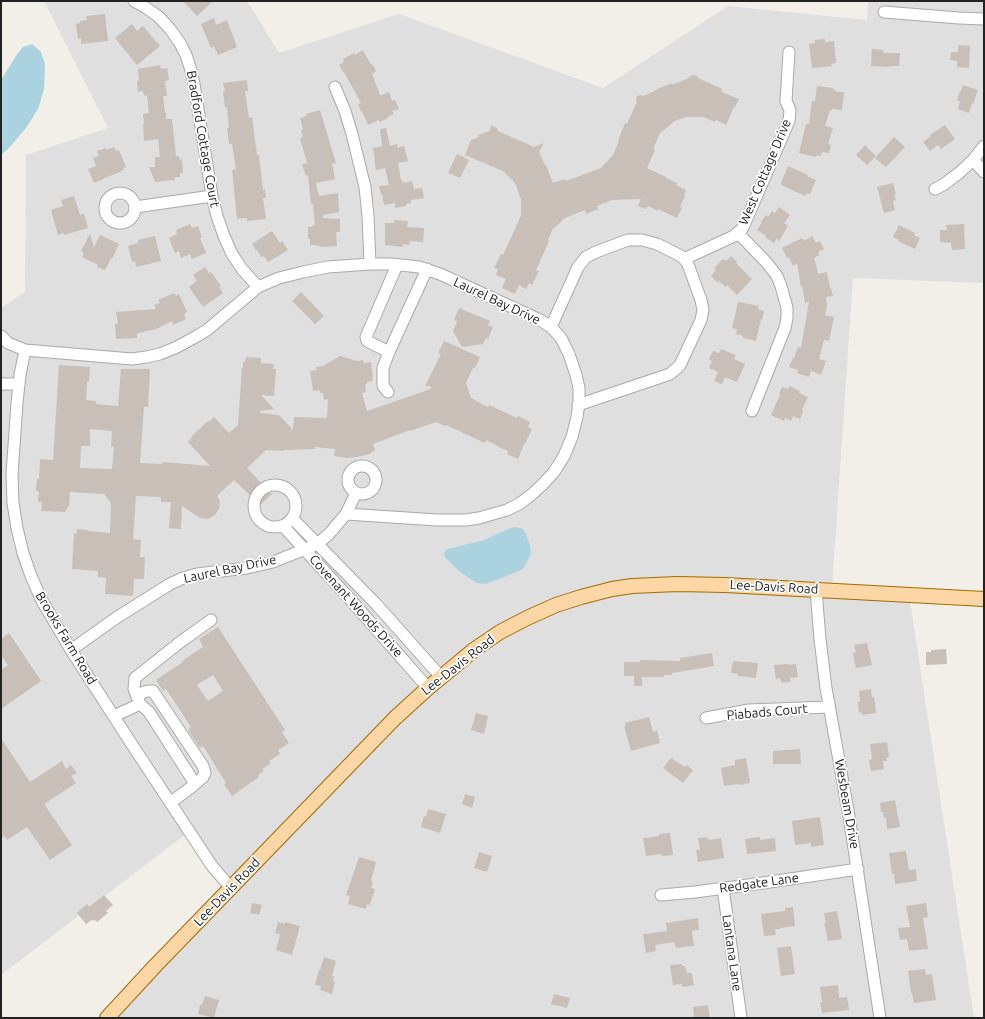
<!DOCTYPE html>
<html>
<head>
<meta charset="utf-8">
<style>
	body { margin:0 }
	#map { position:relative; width:985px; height:1019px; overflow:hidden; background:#f2efe9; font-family:Ubuntu,sans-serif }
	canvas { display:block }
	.frame { position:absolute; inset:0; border:2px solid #222; pointer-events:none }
</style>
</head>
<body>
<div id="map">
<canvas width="985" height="1019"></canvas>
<div class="frame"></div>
</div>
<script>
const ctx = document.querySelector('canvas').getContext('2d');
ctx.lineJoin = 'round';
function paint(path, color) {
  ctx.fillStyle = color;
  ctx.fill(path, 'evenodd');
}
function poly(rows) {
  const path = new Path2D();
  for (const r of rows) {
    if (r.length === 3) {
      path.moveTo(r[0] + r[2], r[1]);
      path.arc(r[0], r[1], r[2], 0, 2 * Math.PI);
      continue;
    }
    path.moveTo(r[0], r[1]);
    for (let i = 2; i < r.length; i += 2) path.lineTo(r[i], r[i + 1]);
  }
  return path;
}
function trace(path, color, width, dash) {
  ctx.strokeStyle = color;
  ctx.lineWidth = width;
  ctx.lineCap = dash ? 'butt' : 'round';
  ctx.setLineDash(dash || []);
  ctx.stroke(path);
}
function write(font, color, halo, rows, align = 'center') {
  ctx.font = font + ' Ubuntu,sans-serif';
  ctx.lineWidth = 3.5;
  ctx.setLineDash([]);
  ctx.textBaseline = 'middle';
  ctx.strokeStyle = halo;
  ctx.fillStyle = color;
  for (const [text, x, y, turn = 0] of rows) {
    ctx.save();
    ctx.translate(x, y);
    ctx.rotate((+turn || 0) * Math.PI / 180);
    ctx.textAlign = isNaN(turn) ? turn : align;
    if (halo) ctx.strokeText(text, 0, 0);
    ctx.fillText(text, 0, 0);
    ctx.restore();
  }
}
const residential = poly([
	[44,1,247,1,279,53,399,14,603,88,728,6,867,20,868,1,984,1,984,283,853,278,832,588,909,595,974,1018,109,1018,225,883,190,831,1,975,1,308,25,292,26,155,108,128]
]);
const water = poly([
	[32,44,41,52,45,64,44,89,38,109,26,128,9,148,1,155,1,80,16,56,23,47],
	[516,527,523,529,525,532,530,545,531,554,523,569,514,573,491,582,485,584,477,583,460,572,445,557,444,554,445,551,448,549,484,540,510,528]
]);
const building = poly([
	[183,1,213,1,197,16],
	[105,14,108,41,81,44,81,38,78,39,76,24,80,23,80,21,87,20,86,16],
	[214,18,216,25,227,20,237,47,218,55,214,46,211,48,201,24],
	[132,24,137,31,143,26,160,46,137,65,115,38],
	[825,39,825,42,834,41,836,63,831,64,832,66,812,68,809,44,815,43,815,40],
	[958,45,970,46,969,68,957,67,957,61,950,60,951,52,958,52],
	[872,49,883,50,883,53,900,53,899,66,889,66,889,67,871,66],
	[363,50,371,65,372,64,376,71,372,74,380,95,382,95,389,92,392,101,395,100,399,109,392,111,394,114,387,117,388,118,380,122,379,120,368,125,362,111,361,112,358,104,361,103,344,72,343,72,339,65,344,62,343,59,354,53,355,55],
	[160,65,161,69,167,68,169,80,165,81,167,96,163,96,165,113,166,112,166,119,172,119,176,156,179,156,180,160,182,159,183,173,180,173,180,177,174,177,175,180,155,182,149,167,155,167,155,157,160,157,158,139,144,141,143,124,144,124,143,114,149,113,147,95,144,96,143,91,138,92,137,81,139,81,138,69],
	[694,75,697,76,698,78,722,89,721,92,739,99,735,107,734,107,726,125,716,120,715,122,703,117,686,117,675,121,660,133,653,149,655,150,647,168,666,177,666,178,677,183,676,185,686,190,684,196,685,196,680,207,682,208,677,218,658,209,658,211,648,206,646,209,638,206,641,199,612,200,597,206,598,209,586,214,585,210,565,218,552,230,548,240,549,241,536,270,539,271,532,285,529,283,526,289,519,285,515,294,502,288,506,279,496,275,498,269,494,268,501,254,503,255,521,216,521,199,515,183,503,171,465,155,471,140,479,137,478,135,490,131,491,125,497,128,498,131,534,147,544,143,539,152,545,165,546,165,553,183,565,179,566,181,601,168,613,155,619,141,618,141,625,123,627,124,637,102,636,99,637,96,641,95,643,96,655,91,655,90,672,83,672,85,689,78,690,76],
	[247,80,248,91,245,91,249,118,252,117,257,155,259,155,263,190,265,189,266,198,263,198,266,219,247,221,247,218,237,219,232,170,236,169,232,144,229,144,227,128,229,128,227,107,225,108,223,92,225,91,223,83],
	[963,85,978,90,973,104,972,103,969,113,958,109,960,101,957,101,960,91,961,91],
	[817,86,833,88,833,90,836,90,836,92,844,92,842,110,832,109,832,111,830,110,825,126,833,128,828,144,831,145,829,153,822,152,821,156,817,155,816,157,799,153,806,124,809,124,812,101,815,101],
	[320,110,336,163,332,164,335,179,316,183,319,196,338,193,339,212,323,215,323,218,340,219,340,232,336,232,337,246,321,247,321,246,317,246,317,245,310,245,310,239,308,239,308,227,313,227,312,225,315,225,313,204,311,204,308,175,306,176,302,164,307,163,300,138,303,137,301,129,303,129,300,118,307,116,306,114],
	[945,125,955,139,941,149,938,145,930,151,923,142,931,136,930,135],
	[386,128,390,146,397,144,398,148,404,146,408,161,398,163,401,180,402,180,403,183,412,181,414,189,422,188,424,198,411,200,411,203,406,204,406,206,395,208,395,203,384,205,382,194,381,195,379,186,389,185,385,168,376,170,374,160,375,160,373,148,382,146,380,129],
	[894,137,905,147,886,167,875,158],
	[865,145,876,156,867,165,856,155],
	[114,147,116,151,119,150,126,167,123,168,124,170,94,183,88,169,96,166,93,158,99,156,97,151,106,148,106,150],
	[457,154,469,160,460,178,448,173],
	[788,166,808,175,807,176,816,180,810,194,807,193,805,196,781,185,782,184,781,183],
	[893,183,896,195,894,195,896,200,893,201,895,210,884,213,877,187],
	[74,196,80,215,84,214,88,228,64,235,64,233,58,235,51,210,63,206,61,200],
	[779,207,790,215,784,223,788,226,779,241,777,238,774,243,765,237,766,236,757,230,762,222,761,222,766,215,768,217,772,211,775,213],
	[394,220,408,221,407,227,424,228,423,242,410,241,409,245,403,244,403,247,385,245,385,223,394,223],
	[190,224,192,228,198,226,202,237,200,238,206,253,192,259,190,254,181,258,179,251,175,253,169,238,177,234,176,230],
	[964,224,965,249,952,250,951,243,940,242,940,230,947,230,946,225],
	[899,225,915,233,914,235,920,238,915,249,898,241,899,240,893,237],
	[272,231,280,243,282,241,288,250,268,262,264,256,261,257,257,250,256,250,252,244],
	[90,234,94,247,100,235,119,244,112,259,111,258,105,270,97,267,98,265,82,257,84,253,81,251],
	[155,236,161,261,136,267,135,261,132,262,128,246,138,243,138,240],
	[812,236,816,243,820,241,824,249,818,252,819,255,814,258,816,264,818,274,827,272,830,288,831,288,833,296,826,297,827,306,825,315,834,317,829,341,824,340,819,359,826,361,821,375,811,371,809,377,797,373,798,370,789,367,793,358,794,358,798,347,801,348,809,302,805,303,802,286,801,287,797,263,793,266,789,257,787,258,782,248,802,238,804,241],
	[731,256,737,262,736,263,752,279,737,295,727,285,726,287,719,281,718,283,711,276,716,270,714,268,723,259,726,261],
	[205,267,209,273,211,272,221,286,219,287,223,293,203,307,189,287,197,281,193,275],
	[301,292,324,316,315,324,292,301],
	[174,293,176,296,179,294,187,312,184,314,186,319,173,325,172,321,154,330,145,331,145,332,137,333,137,338,116,339,115,324,118,323,116,312,156,309,154,305,160,303,158,300],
	[738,302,759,306,758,309,764,311,762,320,761,319,756,341,743,338,743,336,736,334,737,329,732,328],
	[459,308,490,321,488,325,493,327,488,339,486,338,483,344,462,347,453,331,457,321,454,320],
	[444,341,480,357,475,368,473,368,466,383,471,398,488,407,489,405,517,418,518,416,530,422,528,427,532,429,525,444,524,444,518,459,507,454,508,451,499,447,498,446,486,440,485,443,446,425,445,426,436,422,410,431,410,430,373,444,375,450,369,454,362,456,347,458,334,456,335,449,315,447,315,449,284,450,284,451,266,450,247,468,272,494,259,506,255,500,234,480,217,496,220,501,219,509,215,515,208,519,200,518,182,506,181,529,169,528,171,502,161,502,161,497,136,496,133,539,141,540,140,557,145,557,144,579,134,579,133,596,105,594,106,578,98,577,98,571,72,569,74,533,77,533,77,529,88,530,88,531,110,533,111,503,104,494,70,492,69,507,67,507,66,512,41,511,42,502,38,502,39,492,36,491,37,479,39,479,40,459,53,460,59,365,90,367,89,382,87,382,86,400,96,401,96,404,118,406,121,369,150,369,148,407,144,407,140,463,162,464,163,462,210,466,188,442,192,437,192,436,208,421,209,422,214,417,229,433,238,425,242,368,243,368,243,362,245,362,246,357,261,358,261,363,274,364,273,369,276,369,274,396,261,395,274,409,260,411,261,413,279,415,293,430,294,417,327,418,328,399,324,400,323,393,320,393,320,390,313,391,310,371,317,370,316,367,323,366,340,356,357,361,363,360,364,363,371,362,373,381,367,382,367,384,365,385,366,392,362,393,367,411,431,389,430,386,425,386,441,354,438,353],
	[90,429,112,431,111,447,114,447,112,469,80,468,81,446,90,446],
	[721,349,736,355,734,359,745,364,737,382,725,377,722,384,714,381,718,372,709,368,712,361,709,359,713,351,719,353],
	[790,386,800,391,799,393,808,397,802,410,803,411,800,419,793,416,791,421,785,418,784,421,771,415,780,395,779,394,782,387,788,389],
	[218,627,285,730,282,732,289,743,278,750,280,754,269,761,271,763,262,769,264,771,258,775,259,777,232,796,224,784,226,783,203,746,200,748,190,733,188,729,191,727,166,689,163,691,156,680,183,662,182,661,203,647,199,639],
	[213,675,223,691,208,701,197,685],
	[9,633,41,681,1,709,1,670,8,665,1,655,1,639],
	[867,643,872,665,856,668,853,653,856,652,854,645],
	[946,649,947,664,926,665,926,652,931,652,931,650],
	[712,653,714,666,672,673,672,675,664,675,664,677,642,677,642,686,634,686,634,676,624,676,624,662,640,662,640,660,680,661,680,658],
	[733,661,758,663,756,678,738,676,738,674,731,673],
	[789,664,789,665,796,664,798,677,790,678,790,682,781,683,780,678,776,679,774,665],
	[871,689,872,697,874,697,876,713,862,715,861,712,859,713,858,702,860,702,859,691],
	[476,713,488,716,484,734,471,730],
	[649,717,653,732,657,730,660,743,631,751,624,726,626,726,625,723],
	[1,738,30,782,62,761,66,769,71,765,77,773,71,776,76,783,44,804,72,845,50,860,27,827,7,840,4,836,1,838],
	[887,742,889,757,886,758,887,761,883,761,884,769,871,771,869,760,872,759,870,744],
	[800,749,801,764,773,764,773,751],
	[671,758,685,767,686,765,693,770,683,783,663,768],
	[746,758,750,783,740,785,739,784,724,786,721,768,735,765,735,760],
	[465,794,475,797,472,808,462,804],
	[895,800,900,827,887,829,886,818,884,818,883,812,881,812,880,803],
	[428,809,446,814,440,833,421,827,424,816,426,817],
	[820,817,824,845,811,847,811,843,795,845,792,821],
	[670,833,673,855,662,856,661,854,646,856,643,838,659,836,659,834],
	[707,837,707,839,709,839,709,840,721,838,724,858,698,862,696,850,700,850,698,838],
	[760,837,760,840,775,838,776,851,747,854,745,839],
	[906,851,909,870,916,869,917,881,895,884,894,874,892,874,889,853],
	[479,852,492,856,487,872,474,868],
	[359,857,376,862,371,881,373,882,371,888,375,889,370,905,367,904,366,909,348,904,350,896,346,895],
	[104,895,113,905,106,911,108,913,97,922,95,920,93,921,92,920,86,924,77,913,87,904,89,907],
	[252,903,262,905,259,915,250,913],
	[926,903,928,917,923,918,928,949,909,951,907,939,900,940,898,928,910,927,906,906],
	[793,907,795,926,780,928,780,929,775,929,776,935,764,936,761,914,785,911,785,908],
	[837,911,842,939,828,941,824,923,826,923,824,913],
	[698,918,699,930,692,931,694,946,676,948,674,942,655,945,656,951,646,953,643,934,667,931,666,923],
	[278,922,285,924,285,922,300,926,292,955,276,950,280,934,275,933],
	[791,946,795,974,781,976,777,948],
	[324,957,336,961,332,976,334,977,333,981,335,982,332,994,320,990,321,986,315,985,319,970,320,970],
	[682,964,682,966,685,966,685,969,686,968,687,973,692,973,694,985,682,987,682,984,673,985,670,965],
	[925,969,926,975,931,974,932,975,936,1000,914,1003,912,993,911,993,908,971],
	[838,985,839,998,847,997,849,1010,822,1013,820,1002,822,1002,820,987],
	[554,994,570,998,567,1008,551,1004],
	[205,996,219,1000,214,1018,198,1014,200,1005,202,1005],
	[708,1005,710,1018,694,1018,693,1007]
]);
const minor = poly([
	[134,1,145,7,159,17,170,29,180,43,186,55,190,67,194,84,212,196,217,216,224,236,232,254,242,269,258,287],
	[884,12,959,18,984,19],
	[335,87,345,111,352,134,365,187,368,216,370,264],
	[973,160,984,172],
	[935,189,943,185,959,173,973,160,984,146],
	[120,208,15],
	[135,207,212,196],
	[738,233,767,263,777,276,781,286,787,308,787,318,785,328,752,411],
	[684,259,734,236,742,229,745,223,789,121,790,110,786,101,789,52],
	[551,327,578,267,586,257,596,252,628,240,642,240,657,244,681,256,687,262,689,267,701,300,703,310,701,320,680,365,677,368,670,374,578,405],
	[1,336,8,343,25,350,132,359,146,357,160,354,177,347,197,336,207,330,258,287,279,278,303,272,328,267,370,264,392,264,419,267,440,274,540,320,551,327,561,338,569,354,576,375,579,388,579,403,577,417,572,437,564,456,554,472,542,485,531,495,519,504,507,510,479,518,466,520,437,520,346,514],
	[25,350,20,375,17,403,12,474,13,503,17,528,23,553,31,576,42,601,71,650,129,740,212,866,231,888],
	[389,352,367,341,366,337,397,265],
	[1,384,19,384],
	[388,392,383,386,383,368,389,352,427,269],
	[362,480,14],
	[275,506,21],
	[293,519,377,605,441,677],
	[283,526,349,598,428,688],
	[816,590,820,639,826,688,849,816,880,1018],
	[71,650,116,618,170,584,183,578,197,574,247,568,273,562,313,546,322,540,329,534,346,514,356,493],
	[137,696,144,692,148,691,153,691,203,766,205,773,203,777,194,785],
	[114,716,140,704],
	[706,718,749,710,829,707],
	[170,803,194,785,192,779,149,712,140,704,134,689,135,678,179,643,211,620],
	[723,888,741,1018],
	[661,895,695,892,763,883,858,869]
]);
const major = poly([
	[107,1018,155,966,395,718,428,688,475,649,500,632,527,618,556,605,581,597,612,589,632,586,677,584,725,585,984,599]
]);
const streetNames = [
	["Bradford Cottage Court",203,139,80],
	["West Cottage Drive",765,172,-67],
	["Laurel Bay Drive",497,301,25],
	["Laurel Bay Drive",230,569,-12],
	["Lee-Davis Road",774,587,3],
	["Covenant Woods Drive",356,606,48],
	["Brooks Farm Road",66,638,59],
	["Lee-Davis Road",458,665,-38],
	["Piabads Court",767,712,-5],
	["Wesbeam Drive",847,804,80],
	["Redgate Lane",759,883,-8],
	["Lee-Davis Road",227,892,-46],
	["Lantana Lane",732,953,82]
];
paint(residential, '#e0dfdf');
paint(water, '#aad3df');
paint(building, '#c7bfb8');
trace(minor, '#a9a9a9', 13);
trace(major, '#a06b00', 16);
trace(minor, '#fff', 11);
trace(major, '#fcd6a4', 14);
write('13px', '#222', '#fff', streetNames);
</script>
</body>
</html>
